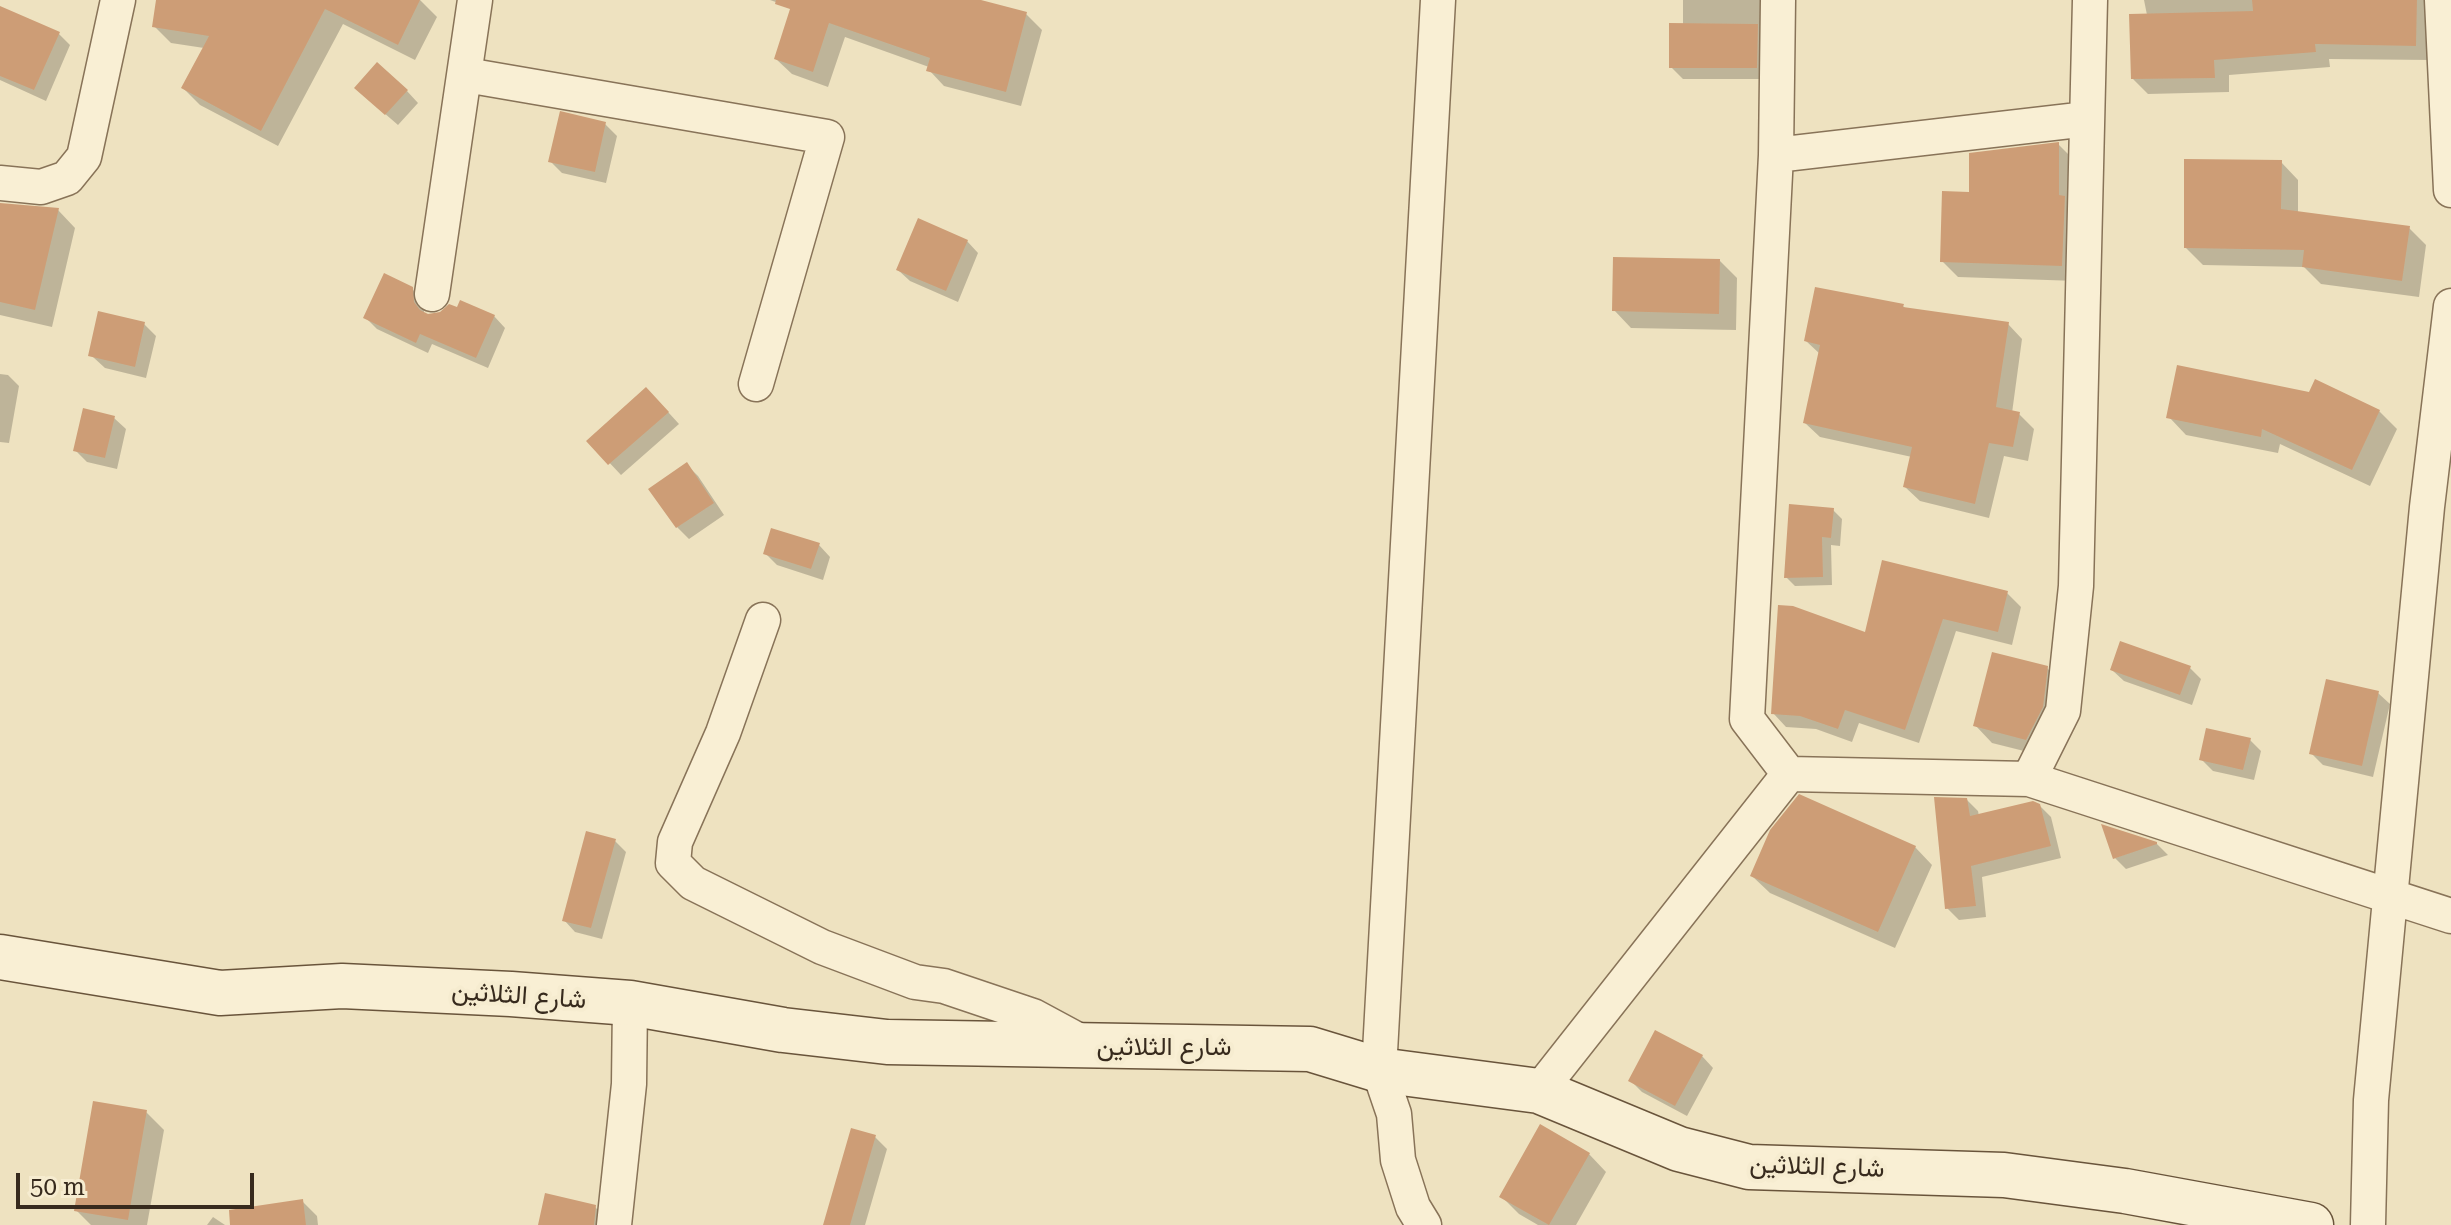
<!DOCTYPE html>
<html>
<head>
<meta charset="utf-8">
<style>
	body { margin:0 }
	#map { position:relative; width:2451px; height:1225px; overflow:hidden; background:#eee2c0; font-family:"Roboto Serif",serif }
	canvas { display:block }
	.scale { position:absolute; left:16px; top:1173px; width:238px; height:36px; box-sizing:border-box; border:4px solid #372a1d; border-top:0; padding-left:10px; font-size:24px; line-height:28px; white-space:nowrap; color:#372a1d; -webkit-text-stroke:6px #f6ecd0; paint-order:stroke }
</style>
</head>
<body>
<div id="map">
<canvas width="2451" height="1225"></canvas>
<div class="scale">50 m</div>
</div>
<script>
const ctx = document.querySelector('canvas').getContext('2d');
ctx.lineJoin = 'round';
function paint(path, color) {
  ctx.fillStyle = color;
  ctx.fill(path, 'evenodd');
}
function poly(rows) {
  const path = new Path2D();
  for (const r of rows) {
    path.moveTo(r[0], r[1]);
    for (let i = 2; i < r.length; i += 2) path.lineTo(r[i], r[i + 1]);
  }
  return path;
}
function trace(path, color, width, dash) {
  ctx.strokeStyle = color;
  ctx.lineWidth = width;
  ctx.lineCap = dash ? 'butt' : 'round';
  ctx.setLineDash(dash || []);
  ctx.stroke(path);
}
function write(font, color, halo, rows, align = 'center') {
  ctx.font = font + ' "Roboto Serif",Vazirmatn,serif';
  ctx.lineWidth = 8;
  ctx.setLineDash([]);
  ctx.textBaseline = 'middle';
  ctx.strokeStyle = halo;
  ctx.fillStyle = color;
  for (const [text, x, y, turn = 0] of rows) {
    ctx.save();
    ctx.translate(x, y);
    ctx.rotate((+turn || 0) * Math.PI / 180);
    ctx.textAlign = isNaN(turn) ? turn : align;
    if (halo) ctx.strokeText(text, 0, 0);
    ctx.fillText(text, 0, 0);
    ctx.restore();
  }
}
const shadow = poly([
	[158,0,420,0,437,17,415,60,343,24,278,146,200,105,183,88,204,48,171,43,154,26],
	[770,0,973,0,1026,14,1042,30,1021,106,944,86,929,70,929,67,845,37,828,87,792,74,776,59,793,8],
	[1683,0,1773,0,1768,79,1683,79,1671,67,1683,25],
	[2144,0,2432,0,2431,60,2329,59,2330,67,2229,75,2229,92,2148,94,2133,79,2147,15],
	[0,14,59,34,70,45,46,101,0,80],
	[407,91,418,103,398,125,368,99],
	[605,124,617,136,606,183,562,173,550,161],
	[2058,144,2074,160,2077,281,1958,277,1942,261,1971,194],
	[2281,162,2298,180,2298,213,2409,228,2426,245,2419,297,2321,284,2304,267,2203,265,2186,248],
	[0,204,58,210,75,228,52,327,0,315],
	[967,241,978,253,958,302,910,281,898,270],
	[1720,261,1737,278,1736,330,1631,328,1614,310],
	[412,289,424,301,424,314,494,316,505,328,488,368,432,344,428,353,377,329,365,317],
	[1903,306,1907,310,2008,324,2022,339,2012,413,2019,414,2034,429,2028,461,2004,456,1989,518,1920,501,1905,487,1912,457,1820,437,1805,423,1820,354,1806,341],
	[144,324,156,336,146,378,105,368,93,357],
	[0,374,8,375,19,386,9,443,0,442],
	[2310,394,2379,411,2397,429,2370,486,2280,444,2278,453,2186,435,2169,417],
	[658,401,679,424,621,475,589,441],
	[114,418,126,429,117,469,87,462,75,450],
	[687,465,698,476,724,515,689,539,677,527,651,489],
	[1833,510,1842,519,1840,546,1831,545,1832,585,1795,586,1786,577],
	[819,545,830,557,823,580,777,565,765,553],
	[2007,593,2021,607,2012,645,1956,631,1919,743,1859,723,1852,742,1816,729,1786,727,1773,713,1867,634],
	[2189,667,2201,679,2192,705,2124,681,2112,670],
	[2047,668,2064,686,2044,756,1992,743,1975,725],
	[2378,693,2390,704,2373,777,2323,765,2311,753],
	[2250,740,2261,751,2254,780,2213,771,2201,759],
	[1967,800,1978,811,1979,816,2039,805,2051,817,2061,858,1982,877,1986,917,1959,920,1947,908],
	[615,841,626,852,602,939,575,932,564,920],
	[2156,843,2168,855,2126,869,2115,858],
	[1915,847,1932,865,1895,948,1770,893,1752,876],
	[1702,1056,1713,1068,1687,1116,1642,1092,1631,1081],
	[146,1112,164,1130,147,1225,91,1225,76,1210],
	[875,1137,887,1149,865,1225,825,1225],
	[1589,1154,1606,1172,1576,1225,1538,1225,1519,1214,1502,1197],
	[302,1201,317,1216,318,1225,275,1225],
	[595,1207,607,1219,607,1225,540,1225],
	[213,1217,225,1225,207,1225]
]);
const building = poly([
	[156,0,420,0,398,45,325,9,261,131,181,88,209,36,152,27],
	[776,0,981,0,1027,12,1006,92,926,71,930,58,829,23,813,72,774,59,790,9,775,4],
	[2252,0,2417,0,2416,46,2315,44,2316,52,2214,60,2215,78,2131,79,2129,14,2253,11],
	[0,6,60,32,34,90,0,76],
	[1669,23,1758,24,1757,68,1669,68],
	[377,62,408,90,385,115,354,88],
	[560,111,606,122,595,172,548,162],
	[2059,142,2059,195,2065,196,2062,266,1940,262,1942,191,1969,192,1969,153],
	[2184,159,2282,160,2281,209,2410,226,2402,281,2302,267,2304,250,2184,248],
	[0,203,59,208,35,310,0,302],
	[918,218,968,240,946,291,896,270],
	[1613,257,1720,259,1719,314,1612,311],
	[384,273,413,287,414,302,420,310,428,314,440,312,449,304,457,307,460,300,495,315,476,358,420,334,416,343,363,318],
	[1815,287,1904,304,1903,307,2009,322,1996,407,2020,412,2013,447,1989,443,1975,504,1903,487,1912,447,1803,423,1820,345,1804,341],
	[98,311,145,322,135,367,88,356],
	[2177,365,2309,392,2315,379,2380,410,2352,470,2262,429,2261,437,2166,418],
	[646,387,669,412,608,465,586,441],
	[83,408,115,416,105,458,73,451],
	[687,462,714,503,676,528,648,489],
	[1789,504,1834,508,1831,538,1822,537,1823,577,1784,578],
	[771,528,820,543,811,569,763,554],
	[1882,560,2008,591,1998,632,1943,619,1905,730,1845,710,1838,729,1800,716,1771,714,1778,605,1793,606,1865,632],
	[2120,641,2191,666,2180,695,2110,670],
	[1992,652,2048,666,2043,707,2026,740,1973,726],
	[2326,679,2379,691,2362,766,2309,754],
	[2206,728,2251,738,2243,770,2199,760],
	[1799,794,1916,846,1878,932,1750,876,1770,830],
	[1934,797,1967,798,1970,816,2033,801,2040,804,2051,846,1971,866,1976,906,1945,909],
	[2101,824,2157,842,2157,844,2113,859],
	[586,831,616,839,591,928,562,921],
	[1655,1030,1703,1055,1675,1106,1628,1081],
	[93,1101,147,1110,128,1220,74,1211],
	[1540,1124,1590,1153,1549,1225,1499,1197],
	[851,1128,876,1135,850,1225,823,1225],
	[545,1193,596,1205,594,1225,538,1225],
	[303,1199,306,1225,230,1225,229,1210]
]);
const street = poly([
	[1778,0,1776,155,1747,719,1789,774],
	[2442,0,2451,190],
	[466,75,827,137,756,384],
	[1776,155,2087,119],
	[0,183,41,187,67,178,84,157,118,0],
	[432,294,475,0],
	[763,620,723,733,675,842,673,863,693,883,822,947,915,982,944,986,1033,1016,1085,1044],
	[2029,779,2063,711,2076,586,2090,0],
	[1539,1091,1789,774,2029,779,2451,916],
	[614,1225,629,1084,630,1003],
	[1424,1225,1413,1207,1398,1160,1394,1114,1379,1070,1438,0],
	[2368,1225,2371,1100,2427,507,2451,306]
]);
const secondary = poly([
	[0,957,220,993,342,986,511,994,630,1003,783,1030,887,1042,1310,1049,1379,1070,1539,1091,1679,1149,1749,1167,2004,1175,2125,1191,2311,1225]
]);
const streetNames = [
	["شارع الثلاثين",519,996,4],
	["شارع الثلاثين",1164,1047],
	["شارع الثلاثين",1817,1167,2]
];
paint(shadow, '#0003');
paint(building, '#cd9d76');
trace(street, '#887358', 37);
trace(secondary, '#69543b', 47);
trace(street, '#f9efd4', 34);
trace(secondary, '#f9efd4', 44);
write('26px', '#372a1d', '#f6ecd0', streetNames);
</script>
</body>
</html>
